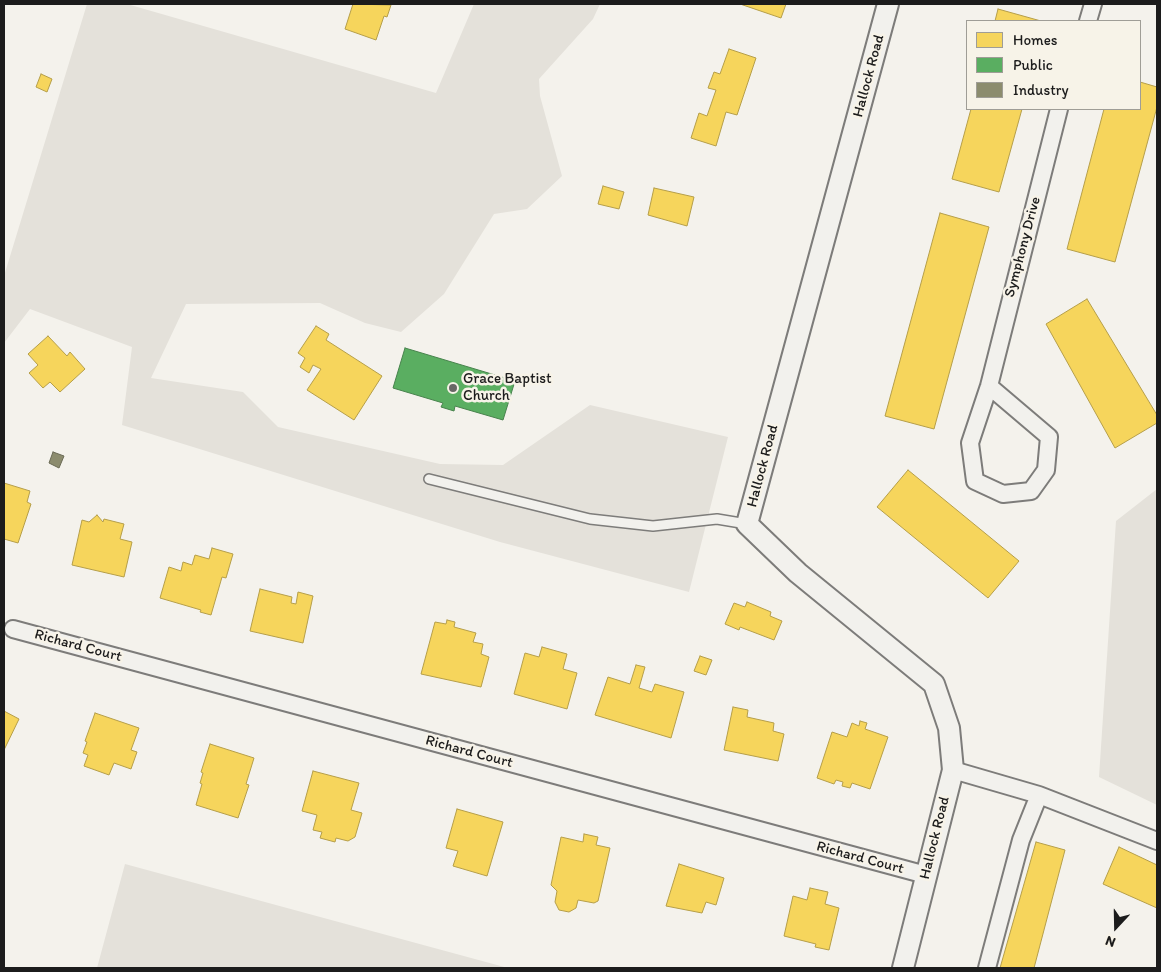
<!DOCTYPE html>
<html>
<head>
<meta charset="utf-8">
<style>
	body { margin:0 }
	#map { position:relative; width:1161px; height:972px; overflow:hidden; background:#f4f2ec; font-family:Itim,sans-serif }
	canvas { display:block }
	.frame { position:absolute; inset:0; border:5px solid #1c1c1c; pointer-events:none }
	.legend { position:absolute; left:966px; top:20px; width:175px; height:90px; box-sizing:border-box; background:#f7f3e8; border:1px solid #9f9d96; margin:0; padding:6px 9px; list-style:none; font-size:15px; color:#1c1c1c }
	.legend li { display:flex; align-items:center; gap:10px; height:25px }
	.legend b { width:25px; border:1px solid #9f9d96 }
	.north { position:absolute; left:1091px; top:902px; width:50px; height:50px; -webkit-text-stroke:4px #f7f3e8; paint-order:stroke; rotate:201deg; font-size:14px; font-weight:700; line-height:20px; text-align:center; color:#1c1c1c }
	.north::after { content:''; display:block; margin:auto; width:18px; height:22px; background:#1c1c1c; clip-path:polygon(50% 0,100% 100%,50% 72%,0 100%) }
</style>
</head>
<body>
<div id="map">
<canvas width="1161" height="972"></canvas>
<div class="frame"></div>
<ul class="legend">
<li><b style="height:14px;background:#f6d55c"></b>Homes</li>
<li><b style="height:14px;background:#5aae61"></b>Public</li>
<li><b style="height:14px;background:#8c8c6e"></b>Industry</li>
</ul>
<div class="north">N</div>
</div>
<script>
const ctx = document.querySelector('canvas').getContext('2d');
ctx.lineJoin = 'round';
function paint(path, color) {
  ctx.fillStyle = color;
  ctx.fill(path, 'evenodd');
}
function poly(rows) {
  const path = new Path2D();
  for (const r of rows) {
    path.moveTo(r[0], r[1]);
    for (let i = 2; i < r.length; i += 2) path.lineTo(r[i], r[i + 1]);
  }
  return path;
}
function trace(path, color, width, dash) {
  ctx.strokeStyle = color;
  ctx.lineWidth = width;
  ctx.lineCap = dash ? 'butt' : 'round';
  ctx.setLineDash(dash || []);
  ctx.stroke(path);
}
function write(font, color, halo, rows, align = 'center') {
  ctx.font = font + ' Itim,sans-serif';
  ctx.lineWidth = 5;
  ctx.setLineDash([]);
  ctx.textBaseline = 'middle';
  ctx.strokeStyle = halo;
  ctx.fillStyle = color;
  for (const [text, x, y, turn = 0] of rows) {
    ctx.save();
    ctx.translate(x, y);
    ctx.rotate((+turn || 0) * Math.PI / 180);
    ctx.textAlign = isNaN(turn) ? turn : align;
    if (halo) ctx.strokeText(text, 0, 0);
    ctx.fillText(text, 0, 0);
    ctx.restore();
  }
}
const green = poly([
	[87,4,127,4,436,93,474,4,600,4,593,19,539,79,540,96,562,176,527,209,494,214,444,294,401,332,365,323,320,303,186,304,151,378,243,392,278,427,440,464,503,465,590,405,728,437,689,592,500,542,122,425,132,347,30,309,4,343,4,276],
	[1157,489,1157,805,1099,777,1116,521],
	[125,864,508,968,97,968]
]);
const homes = poly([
	[353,4,391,5,387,17,384,16,376,40,345,29,353,4],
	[740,4,786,4,781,18,740,4],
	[998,9,1041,21,995,21,998,9],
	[729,49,756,58,737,115,726,112,716,146,691,138,699,113,707,116,716,90,708,88,714,72,720,74,729,49],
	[41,74,52,79,47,92,36,87,41,74],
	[1140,82,1157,87,1157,107,1115,262,1067,249,1104,109,1140,109,1140,82],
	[971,109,1022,109,999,192,952,179,971,109],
	[603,186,624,192,619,209,598,204,603,186],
	[654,188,694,197,687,226,648,215,654,188],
	[940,213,989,227,934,429,885,416,940,213],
	[1087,299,1157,415,1157,423,1115,448,1046,324,1087,299],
	[316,326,329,334,326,340,382,376,354,420,307,390,321,369,313,365,309,373,300,367,305,358,298,353,316,326],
	[48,336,67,356,70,352,85,369,60,392,50,382,43,388,29,373,38,365,28,354,48,336],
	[908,470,1019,561,988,598,877,507,908,470],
	[4,483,30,491,27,502,31,504,18,543,4,539,4,483],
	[97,515,103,522,104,519,124,524,120,539,132,542,124,577,72,565,82,520,89,522,97,515],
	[212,548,233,554,226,578,222,577,211,615,200,612,201,610,160,598,169,567,181,571,183,562,192,565,195,555,209,559,212,548],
	[260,589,292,597,291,603,296,604,298,592,313,596,303,643,250,631,260,589],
	[747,602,771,612,770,616,782,621,774,640,740,627,739,630,725,624,734,603,745,607,747,602],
	[447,620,455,622,454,627,476,633,473,642,483,644,481,654,489,657,481,687,421,674,435,622,446,624,447,620],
	[542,647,567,654,563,669,577,673,567,709,514,694,525,653,539,657,542,647],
	[700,656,712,660,706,675,694,671,700,656],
	[636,665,645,667,639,688,652,692,655,684,684,692,671,738,595,715,608,677,630,684,636,665],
	[733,707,748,710,747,717,774,723,773,731,784,734,778,761,724,750,733,707],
	[4,711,19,719,4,750,4,711],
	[95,713,139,728,131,750,137,752,131,769,114,763,109,775,84,766,88,755,83,753,87,742,85,741,95,713],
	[860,721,867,723,865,729,888,737,870,789,852,783,850,788,842,786,843,782,836,780,834,784,817,778,832,732,847,737,852,723,859,726,860,721],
	[210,744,254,758,246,784,249,785,238,818,196,805,202,784,200,783,203,773,201,772,210,744],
	[313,771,359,783,351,810,362,813,355,837,348,841,336,838,335,842,320,838,322,832,313,830,317,815,302,811,313,771],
	[457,809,503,822,487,876,453,866,458,851,446,848,457,809],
	[584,834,598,837,596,845,610,848,598,901,594,903,578,900,576,908,569,912,559,910,555,902,557,891,551,885,561,837,583,842,584,834],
	[1036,842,1065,850,1034,968,1000,968,1036,842],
	[1119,847,1157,865,1157,908,1103,884,1119,847],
	[679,864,724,878,716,905,706,902,702,913,666,906,679,864],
	[810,888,828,892,825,904,839,908,829,950,815,947,816,944,784,936,793,896,807,900,810,888]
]);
const public = poly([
	[405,348,515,381,503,420,455,406,454,411,441,407,443,403,393,388,405,348]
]);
const industry = poly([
	[53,452,64,456,59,468,49,463,53,452]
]);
const service = poly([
	[429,479,590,519,653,526,717,519,747,524]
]);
const minor = poly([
	[1088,21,1093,4],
	[989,386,1049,437,1046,470,1031,491,1003,494,975,481,970,443,989,386,1059,109],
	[13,629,926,875],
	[953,770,1039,795,1157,841],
	[987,968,1021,840,1039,795]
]);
const tertiary = poly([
	[888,4,747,524,798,573,934,684,949,728,953,770,903,968]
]);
const markers = [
	[453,388,5,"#686765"]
];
const streetNames = [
	["Hallock Road",869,76,-75],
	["Symphony Drive",1023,247,-75],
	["Hallock Road",763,466,-75],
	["Richard Court",78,646,15],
	["Richard Court",469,752,15],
	["Hallock Road",935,838,-76],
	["Richard Court",860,858,15]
];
const poiNames = [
	["Grace Baptist",463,379],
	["Church",463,396]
];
paint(green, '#e4e1da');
paint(homes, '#f6d55c');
trace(homes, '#b59e49', 1);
paint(public, '#5aae61');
trace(public, '#47824c', 1);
paint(industry, '#8c8c6e');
trace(industry, '#6a6a55', 1);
trace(service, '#7d7c7a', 12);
trace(minor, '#7d7c7a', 20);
trace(tertiary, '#7d7c7a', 24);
trace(service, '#f2f1ed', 9);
trace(minor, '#f2f1ed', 16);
trace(tertiary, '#f2f1ed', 20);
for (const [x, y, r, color] of markers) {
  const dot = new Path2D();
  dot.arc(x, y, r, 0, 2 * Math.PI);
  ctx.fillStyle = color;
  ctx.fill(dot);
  trace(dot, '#f7f3e8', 2);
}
write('15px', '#1c1c1c', '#f7f3e8', streetNames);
write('15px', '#1c1c1c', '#f7f3e8', poiNames, 'left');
</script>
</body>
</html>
